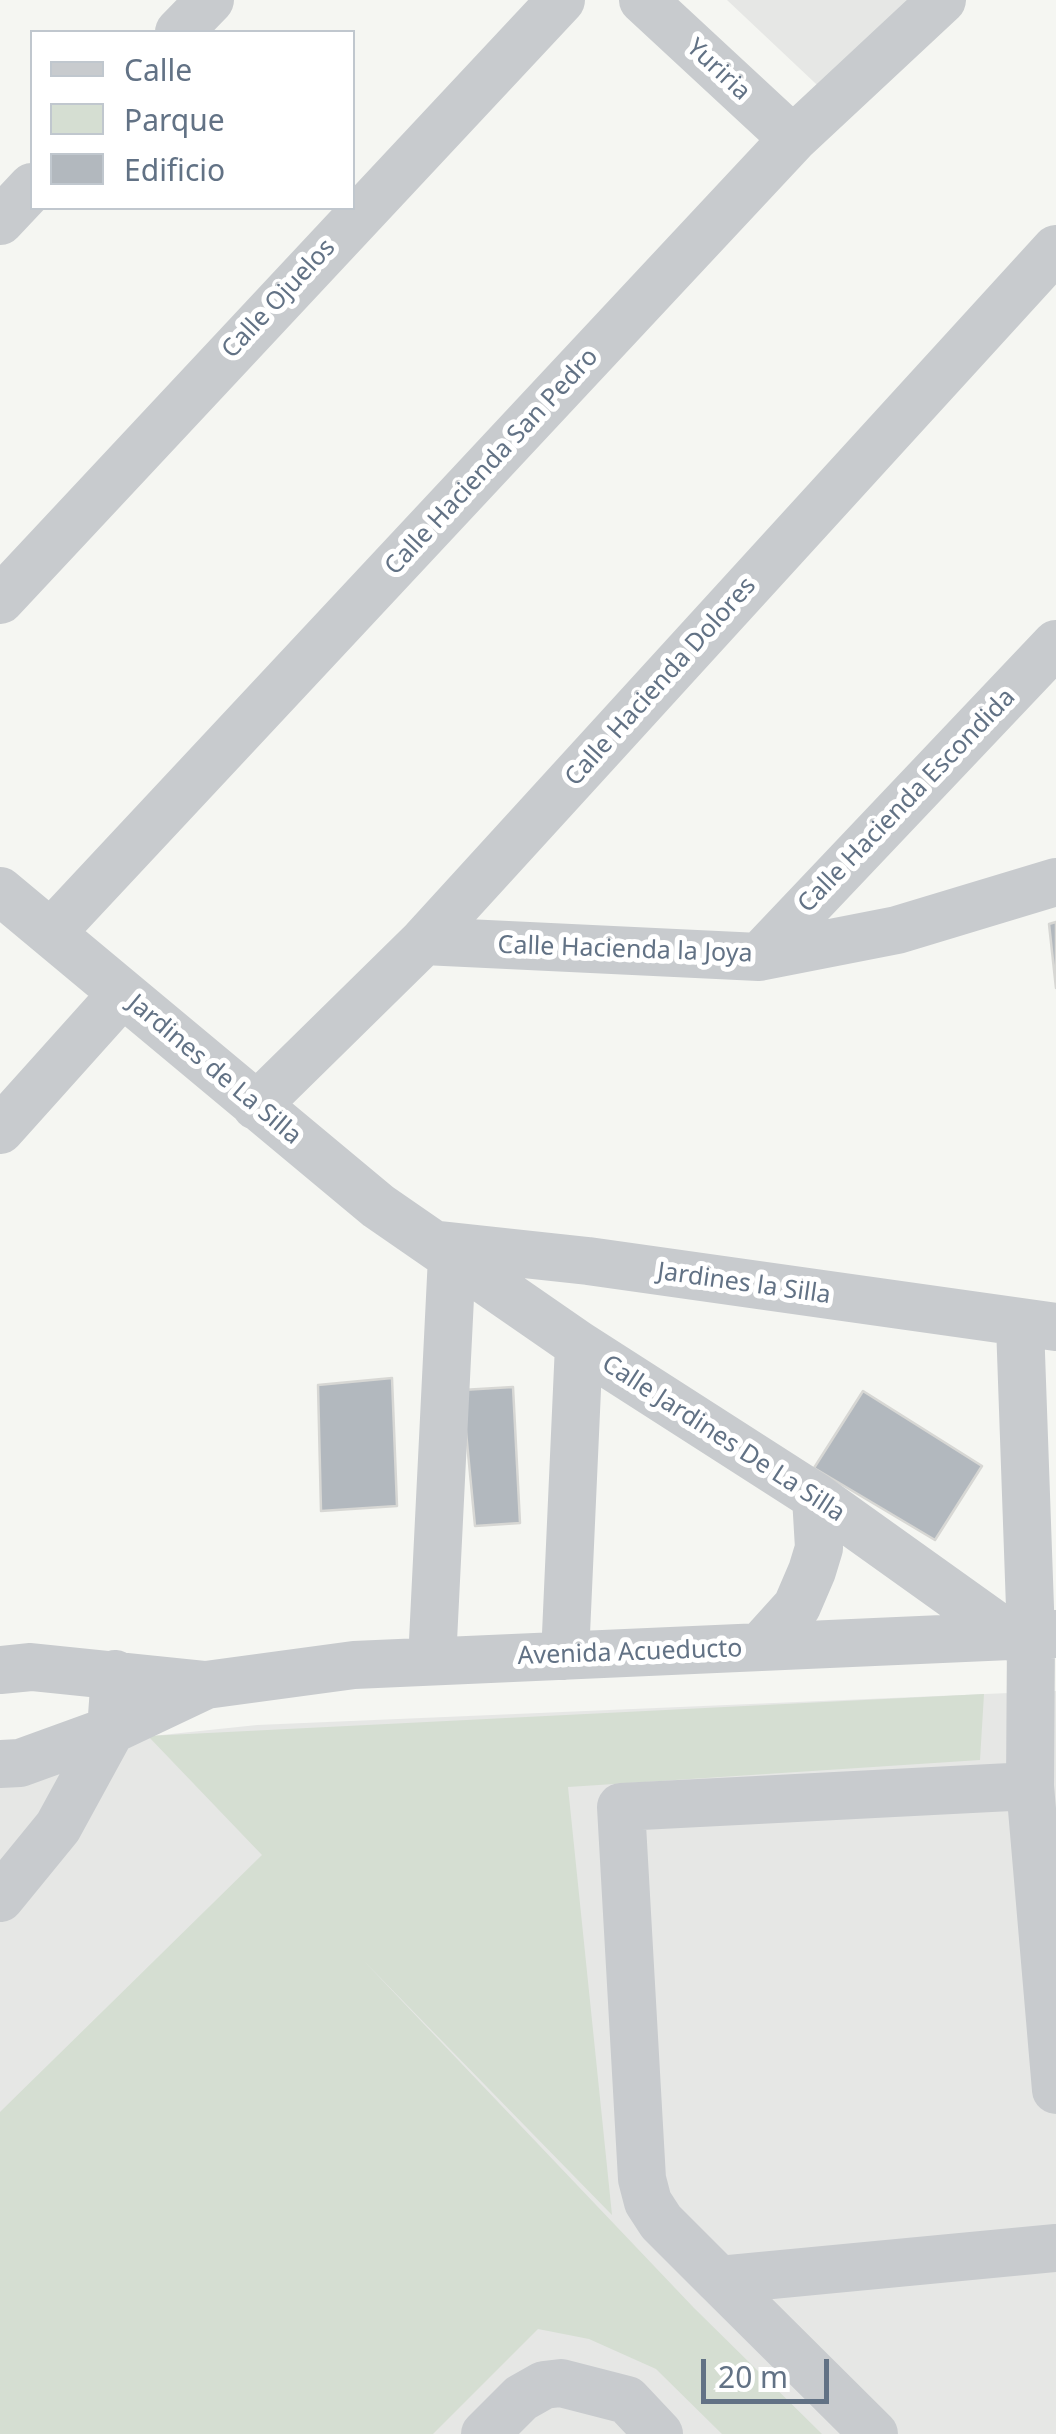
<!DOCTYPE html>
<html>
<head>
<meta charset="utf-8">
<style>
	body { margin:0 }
	#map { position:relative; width:1056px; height:2434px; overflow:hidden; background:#f5f6f2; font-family:"Noto Sans",sans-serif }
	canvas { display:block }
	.legend { position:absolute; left:30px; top:30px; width:325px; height:180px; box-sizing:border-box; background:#fff; border:2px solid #c0c7ce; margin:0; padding:12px 18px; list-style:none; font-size:30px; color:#627285 }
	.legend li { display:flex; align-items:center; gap:20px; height:50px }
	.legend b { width:50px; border:2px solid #c0c7ce }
	.scale { position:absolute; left:701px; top:2359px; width:128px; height:45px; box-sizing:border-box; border:5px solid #627285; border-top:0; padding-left:12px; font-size:30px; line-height:35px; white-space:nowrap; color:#627285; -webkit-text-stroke:8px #fff; paint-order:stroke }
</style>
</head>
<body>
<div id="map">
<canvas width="1056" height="2434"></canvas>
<ul class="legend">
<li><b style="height:12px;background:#c8cbce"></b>Calle</li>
<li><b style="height:28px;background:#d5ded2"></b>Parque</li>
<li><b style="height:28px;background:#b2b8be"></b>Edificio</li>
</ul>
<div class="scale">20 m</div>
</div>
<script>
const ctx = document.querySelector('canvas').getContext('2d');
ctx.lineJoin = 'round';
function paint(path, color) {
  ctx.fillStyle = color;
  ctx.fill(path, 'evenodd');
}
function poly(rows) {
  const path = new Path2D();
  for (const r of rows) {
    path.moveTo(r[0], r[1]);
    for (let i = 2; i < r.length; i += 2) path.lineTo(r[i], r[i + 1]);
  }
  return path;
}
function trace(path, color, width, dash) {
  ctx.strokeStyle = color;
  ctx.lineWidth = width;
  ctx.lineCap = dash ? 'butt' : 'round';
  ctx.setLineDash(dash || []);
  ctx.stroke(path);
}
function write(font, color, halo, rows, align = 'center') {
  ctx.font = font + ' "Noto Sans",sans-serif';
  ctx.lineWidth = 10;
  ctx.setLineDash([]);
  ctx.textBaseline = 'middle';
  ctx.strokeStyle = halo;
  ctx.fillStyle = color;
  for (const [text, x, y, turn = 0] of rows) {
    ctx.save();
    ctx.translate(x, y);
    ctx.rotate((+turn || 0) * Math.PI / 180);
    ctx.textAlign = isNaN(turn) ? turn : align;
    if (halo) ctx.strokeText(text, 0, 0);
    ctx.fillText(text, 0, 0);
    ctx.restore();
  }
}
const built = poly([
	[727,0,928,0,832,99],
	[1056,1691,1056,2434,0,2434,0,1752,257,1725]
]);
const green = poly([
	[984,1694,980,1760,568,1787,612,2215,363,1960,694,2308,822,2434,722,2434,656,2369,589,2339,538,2329,433,2434,0,2434,0,2112,262,1855,148,1736]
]);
const building = poly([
	[1056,922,1056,988,1049,924,1056,922],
	[392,1378,397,1506,321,1511,318,1385,392,1378],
	[513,1387,520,1523,475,1526,462,1390,513,1387],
	[863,1391,982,1466,935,1540,814,1468,863,1391]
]);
const minor = poly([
	[643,0,793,139],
	[179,32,210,0],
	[0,221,32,187],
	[0,600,561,0],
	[0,891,378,1206,579,1345,816,1497,1012,1637],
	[51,933,793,139,942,0],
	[424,941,759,957,897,930,1056,882],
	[759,957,1056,644],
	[256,1106,424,941,1056,249],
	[0,1130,122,994],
	[440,1245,588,1261,1056,1327],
	[1020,1325,1031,1636,1030,1786,1056,2090],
	[760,1647,797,1606,812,1571,819,1548,816,1497],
	[565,1656,579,1345],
	[432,1661,452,1257],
	[0,1670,31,1667,206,1685,354,1665,1056,1634],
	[0,1764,20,1763,111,1730,206,1685],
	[1030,1786,621,1807,642,2179,648,2202,661,2222,719,2280,1056,2248],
	[0,1898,58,1827,111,1730,115,1674],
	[719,2280,874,2434],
	[485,2434,521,2398,544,2385,561,2383,627,2400,659,2434]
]);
const streetNames = [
	["Yuriria",718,70,43],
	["Calle Ojuelos",279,299,-47],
	["Calle Hacienda San Pedro",492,462,-47],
	["Calle Hacienda Dolores",661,682,-48],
	["Calle Hacienda Escondida",907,801,-46],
	["Calle Hacienda la Joya",625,950,2],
	["Jardines de La Silla",214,1070,40],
	["Jardines la Silla",744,1284,8],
	["Calle Jardines De La Silla",723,1439,33],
	["Avenida Acueducto",630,1653,-2]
];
paint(built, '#e6e7e5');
paint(green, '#d5ded2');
paint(building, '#b2b8be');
trace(building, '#d7d7d4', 2.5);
trace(minor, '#c8cbce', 48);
write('25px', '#627285', '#fff', streetNames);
</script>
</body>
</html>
